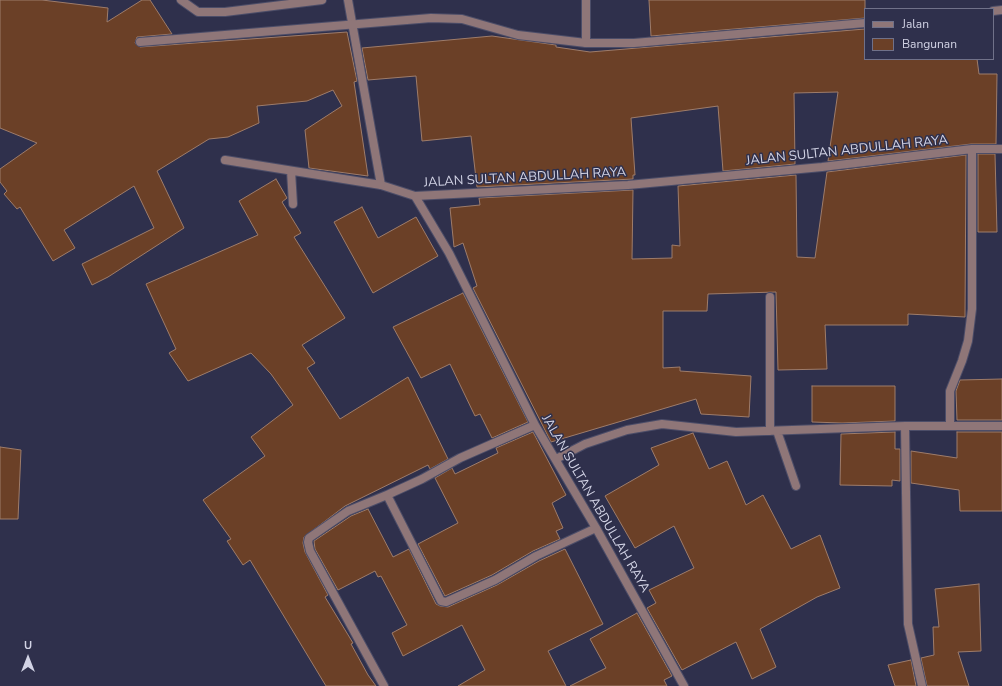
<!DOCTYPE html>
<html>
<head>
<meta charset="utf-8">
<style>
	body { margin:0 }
	#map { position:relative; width:1002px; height:686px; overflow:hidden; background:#2f304c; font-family:"Nunito Sans",sans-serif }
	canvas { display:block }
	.legend { position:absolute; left:864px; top:8px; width:130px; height:52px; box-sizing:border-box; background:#2f304c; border:1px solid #707189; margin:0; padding:5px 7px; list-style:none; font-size:12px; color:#d2d3e5 }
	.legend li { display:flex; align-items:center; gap:8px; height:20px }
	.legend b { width:20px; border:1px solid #707189 }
	.north { position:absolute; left:8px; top:638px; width:40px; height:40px; -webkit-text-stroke:3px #2f304c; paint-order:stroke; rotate:0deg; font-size:11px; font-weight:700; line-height:16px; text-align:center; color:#d2d3e5 }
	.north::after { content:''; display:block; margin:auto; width:14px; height:18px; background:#d2d3e5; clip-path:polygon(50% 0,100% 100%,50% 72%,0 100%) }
</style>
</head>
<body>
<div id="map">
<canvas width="1002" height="686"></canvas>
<ul class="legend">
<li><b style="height:5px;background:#8f7678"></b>Jalan</li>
<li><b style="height:11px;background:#6b4027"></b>Bangunan</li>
</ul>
<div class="north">U</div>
</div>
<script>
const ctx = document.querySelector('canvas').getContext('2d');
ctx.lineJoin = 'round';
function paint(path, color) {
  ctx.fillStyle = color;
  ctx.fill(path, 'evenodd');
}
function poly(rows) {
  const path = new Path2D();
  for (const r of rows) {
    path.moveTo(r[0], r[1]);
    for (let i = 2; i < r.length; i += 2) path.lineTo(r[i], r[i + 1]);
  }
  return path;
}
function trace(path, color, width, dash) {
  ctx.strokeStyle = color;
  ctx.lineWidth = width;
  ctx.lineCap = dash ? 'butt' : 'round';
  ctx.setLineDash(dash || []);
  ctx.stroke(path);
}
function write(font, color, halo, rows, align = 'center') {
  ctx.font = font + ' "Nunito Sans",sans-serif';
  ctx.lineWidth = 3;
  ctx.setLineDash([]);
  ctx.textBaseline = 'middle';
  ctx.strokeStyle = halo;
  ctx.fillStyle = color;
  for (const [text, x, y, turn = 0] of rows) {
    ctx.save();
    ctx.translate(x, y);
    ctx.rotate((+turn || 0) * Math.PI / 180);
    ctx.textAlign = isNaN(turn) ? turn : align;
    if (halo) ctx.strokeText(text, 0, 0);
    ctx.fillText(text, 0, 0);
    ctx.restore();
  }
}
const building = poly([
	[0,0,42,0,108,8,107,22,142,0,150,0,172,34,137,37,135,43,140,47,347,32,357,81,354,82,368,176,309,168,305,130,342,106,333,90,307,101,257,106,259,123,228,137,209,139,157,171,184,228,108,277,92,285,82,264,154,228,134,186,64,230,75,248,53,261,20,207,17,209,4,194,7,191,0,182,0,169,37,143,0,128,0,0],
	[649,0,865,0,865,18,651,36,649,0],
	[865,29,865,59,977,59,979,74,997,74,996,144,971,144,828,161,838,92,794,93,795,164,723,171,718,106,631,118,635,175,633,175,633,179,477,187,471,136,422,141,416,76,368,80,362,48,492,36,556,45,556,47,590,52,865,29],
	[978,154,995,154,997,232,978,232,978,154],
	[966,155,965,317,908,314,908,325,825,325,827,369,778,370,776,292,708,294,707,311,663,311,663,368,680,367,680,371,751,376,749,417,701,414,696,399,551,442,473,288,477,286,463,243,454,247,450,208,480,205,479,198,633,190,632,259,672,258,672,245,680,246,678,186,796,175,797,257,815,258,827,172,966,155],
	[276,179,287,198,282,202,301,233,294,237,345,318,302,345,315,363,307,368,340,419,408,377,448,459,430,469,428,465,345,506,304,537,303,543,305,552,328,595,325,597,353,643,351,644,368,675,376,686,326,686,250,560,243,565,227,541,231,539,203,500,265,456,251,437,293,405,271,374,251,353,188,381,169,353,176,349,146,284,258,235,239,201,276,179],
	[362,207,378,238,416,217,438,256,373,293,334,222,362,207],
	[463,293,528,422,492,438,480,414,475,416,450,364,421,378,393,327,463,293],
	[1002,379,1002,420,957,420,956,391,960,380,1002,379],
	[812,386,895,386,895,421,842,423,812,422,812,386],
	[533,432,566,495,552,503,563,528,556,531,560,539,533,551,492,575,445,596,418,544,458,523,435,478,452,468,455,474,498,453,496,448,533,432],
	[895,432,895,449,900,449,900,481,892,480,892,486,840,485,841,434,895,432],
	[957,432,1002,432,1002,511,960,511,959,490,911,483,911,451,957,458,957,432],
	[693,433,709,469,727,461,746,505,763,495,791,549,820,535,840,588,817,597,760,629,776,667,752,679,736,642,682,670,647,608,656,603,649,590,694,568,674,526,635,548,605,496,659,465,651,448,693,433],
	[0,447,21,450,18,519,0,519,0,447],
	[368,509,393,557,409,549,436,604,440,606,448,607,497,585,539,561,565,549,603,624,548,651,566,686,458,686,485,670,462,625,403,656,392,633,407,625,381,576,378,577,375,571,338,590,315,549,314,541,351,516,368,509],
	[979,584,981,651,958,652,969,686,927,686,921,658,934,655,933,627,939,627,935,589,979,584],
	[637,613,672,676,664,680,667,686,570,686,606,668,590,639,637,613],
	[911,660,916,686,895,686,888,665,911,660]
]);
const service = poly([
	[181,0,198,12,225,12,322,0],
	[348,0,381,185,415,196],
	[586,0,586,43]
]);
const minor = poly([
	[993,11,1002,10],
	[140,42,431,18,462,19,518,35,586,43,634,43,865,23],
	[225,160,381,185],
	[291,171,293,204],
	[770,297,770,431],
	[905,426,908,624,922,686],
	[950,426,950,391,962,361,968,341,972,309,972,149],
	[777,431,796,486],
	[556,459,585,444,627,430,662,424,736,432,905,426,1002,426],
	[387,495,422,479,460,458,535,425],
	[384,686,310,551,308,542,309,538,348,511,387,495,441,601,446,602,495,580,536,556,596,528],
	[684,686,596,528,535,425,449,253,415,196,628,185,822,167,972,149,1002,149]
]);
const streetNames = [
	["JALAN SULTAN ABDULLAH RAYA",847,151,-6],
	["JALAN SULTAN ABDULLAH RAYA",525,178,-3],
	["JALAN SULTAN ABDULLAH RAYA",595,504,60]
];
paint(building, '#6b4027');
trace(building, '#9e7c6a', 1);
trace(service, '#4c4d68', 10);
trace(minor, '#4c4d68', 10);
trace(service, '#8f7678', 8);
trace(minor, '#8f7678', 8);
write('13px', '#d2d3e5', '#2f304c', streetNames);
</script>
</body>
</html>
